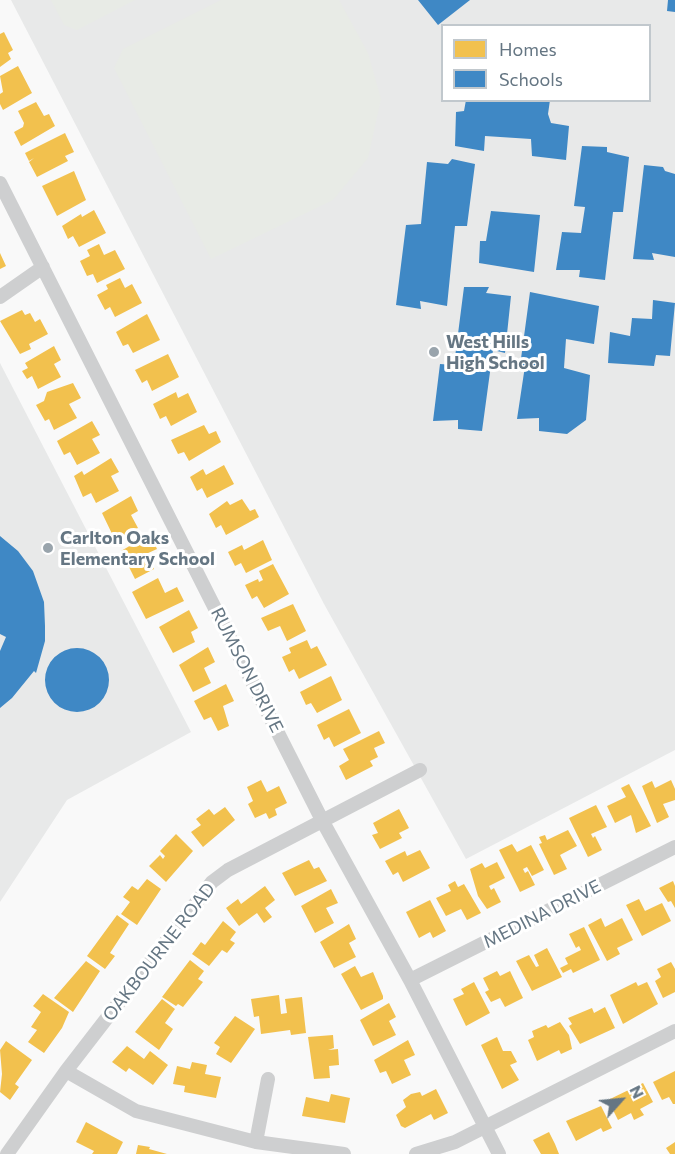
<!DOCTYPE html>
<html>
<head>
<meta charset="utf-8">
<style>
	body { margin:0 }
	#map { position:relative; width:675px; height:1154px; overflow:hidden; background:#f9f9f9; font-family:Commissioner,sans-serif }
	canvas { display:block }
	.legend { position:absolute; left:441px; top:24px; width:210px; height:78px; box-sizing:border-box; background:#fff; border:2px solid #c1c8cd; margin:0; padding:8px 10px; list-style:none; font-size:18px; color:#657683 }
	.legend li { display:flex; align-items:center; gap:12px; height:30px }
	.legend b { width:30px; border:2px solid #c1c8cd }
	.north { position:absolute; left:591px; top:1070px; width:60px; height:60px; -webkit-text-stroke:4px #fff; paint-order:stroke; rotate:63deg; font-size:16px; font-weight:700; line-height:24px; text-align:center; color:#657683 }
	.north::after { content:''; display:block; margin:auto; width:21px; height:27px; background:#657683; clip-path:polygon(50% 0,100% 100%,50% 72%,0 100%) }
</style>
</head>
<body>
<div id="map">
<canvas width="675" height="1154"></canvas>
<ul class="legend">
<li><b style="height:16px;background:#f2c14e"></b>Homes</li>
<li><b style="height:16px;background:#3f88c5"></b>Schools</li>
</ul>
<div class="north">N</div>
</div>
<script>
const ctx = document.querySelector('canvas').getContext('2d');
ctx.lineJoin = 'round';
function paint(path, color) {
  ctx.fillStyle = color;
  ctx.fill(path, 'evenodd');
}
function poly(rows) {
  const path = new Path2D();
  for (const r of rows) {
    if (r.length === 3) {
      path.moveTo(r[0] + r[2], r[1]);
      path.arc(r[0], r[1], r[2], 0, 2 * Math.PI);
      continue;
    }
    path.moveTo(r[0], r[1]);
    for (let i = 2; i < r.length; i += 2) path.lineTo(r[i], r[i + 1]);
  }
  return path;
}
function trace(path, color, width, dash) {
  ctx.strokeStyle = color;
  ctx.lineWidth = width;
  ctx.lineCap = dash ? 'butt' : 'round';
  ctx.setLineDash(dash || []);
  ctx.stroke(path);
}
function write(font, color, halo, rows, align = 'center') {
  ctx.font = font + ' Commissioner,sans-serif';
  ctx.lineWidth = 6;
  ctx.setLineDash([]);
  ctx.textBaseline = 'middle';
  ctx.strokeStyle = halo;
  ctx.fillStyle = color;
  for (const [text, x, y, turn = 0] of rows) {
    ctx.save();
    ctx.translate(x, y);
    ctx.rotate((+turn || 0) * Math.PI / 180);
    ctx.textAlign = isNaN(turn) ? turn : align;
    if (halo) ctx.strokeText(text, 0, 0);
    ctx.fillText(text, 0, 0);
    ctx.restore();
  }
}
const built = poly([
	[11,0,675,0,675,750,466,859,324,604],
	[442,26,650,26,650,100,442,100],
	[0,363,191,732,67,800,0,902]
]);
const green = poly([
	[51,0,135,0,77,30,64,25],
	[221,0,339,0,368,53,381,99,368,158,333,200,211,259,114,68,123,49]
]);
const homes = poly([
	[4,32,13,50,8,53,11,59,0,67,0,34],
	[18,66,32,93,3,110,0,104,0,94,3,92,0,76],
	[36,102,44,116,49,114,55,126,21,146,14,132,23,127,24,123,18,111],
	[65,133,74,152,65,156,68,161,37,177,29,162,34,158,29,161,25,153],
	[74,171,86,200,57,216,42,186],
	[94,210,106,233,79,247,73,236,68,239,62,226,81,214,82,217],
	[99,244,104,255,115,250,125,269,97,283,93,274,87,276,80,261,90,256,87,250],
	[0,253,6,266,0,269],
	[120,278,125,288,132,284,142,303,115,317,110,307,105,310,97,295,108,289,106,285],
	[22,310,25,315,30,313,35,322,40,319,48,334,29,344,31,349,20,354,0,321],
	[147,314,160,340,133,353,128,344,123,346,116,332],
	[54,346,61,360,54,364,61,377,38,389,32,376,27,379,22,371,28,368,25,363],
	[168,354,179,377,152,391,147,380,142,383,135,370],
	[73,383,81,398,69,404,77,418,54,430,49,419,45,421,36,405,44,401,47,392],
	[176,392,178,398,188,393,197,412,171,426,166,416,160,419,153,404],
	[92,421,100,435,92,439,100,453,77,465,70,452,64,455,57,441],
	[204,425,209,434,216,431,221,442,189,461,184,452,178,454,171,440],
	[111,458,119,472,111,476,119,491,96,503,91,493,83,497,74,476,82,471,84,475],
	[224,465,234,484,207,498,202,488,197,491,190,477,203,469,206,475],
	[131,496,138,511,131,515,138,528,115,540,102,513],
	[242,499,250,511,255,509,259,517,226,535,221,525,216,528,209,514,227,501,230,505],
	[150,534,157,549,146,554,154,569,135,579,121,551],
	[263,540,272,560,246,573,241,563,235,566,228,552,242,545,244,550],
	[273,564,289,594,264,608,257,596,252,599,245,585,258,579,259,582,263,580,259,571],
	[158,578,165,593,177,587,184,601,146,619,132,592],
	[293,604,306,631,287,641,280,626,268,631,261,618],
	[189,610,198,628,191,632,195,642,173,653,159,627],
	[307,640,311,649,317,646,327,665,299,679,294,669,289,672,282,657,291,653,289,648],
	[208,647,215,662,204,668,211,683,193,692,179,665],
	[331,676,342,700,317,713,311,703,306,705,300,692],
	[226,684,234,701,223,706,229,726,218,731,211,717,204,720,194,701],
	[349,709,361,733,334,747,329,737,324,740,317,725],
	[379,731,385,743,374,748,378,757,370,761,373,766,346,780,339,766,349,760,343,749],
	[261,780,267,792,279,786,287,803,275,809,277,815,269,819,266,813,255,818,248,804,253,801,247,787],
	[671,780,675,789,675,800,663,804,669,817,657,823,642,786,652,781,655,788],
	[629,784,651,826,636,833,631,815,615,823,607,806,626,797,621,788],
	[596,805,607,827,591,834,593,838,595,836,602,850,588,857,569,818],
	[225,807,235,820,203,847,191,832,201,825,196,819,209,809,214,815],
	[399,809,409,828,399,833,402,838,380,849,372,835,378,833,373,823],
	[568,830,577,846,560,855,567,869,554,875,539,844,542,843,539,837,545,835,547,840],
	[176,834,193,851,166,882,149,866,160,855,163,859,165,856,160,851],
	[512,844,517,852,531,845,544,870,532,876,527,867,523,869,525,873,528,871,535,885,520,892,499,850],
	[420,850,430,868,403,882,398,872,393,875,385,861,405,851,407,856],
	[309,860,314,869,319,867,327,881,295,896,282,873],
	[497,862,505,878,489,886,491,890,494,888,501,902,487,909,478,896,470,869,482,863,485,868],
	[147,879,161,889,137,925,121,914,130,902,123,897,132,886,138,890],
	[455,881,458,887,464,884,481,913,467,920,461,909,446,916,436,898,451,891,448,885],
	[673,881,675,886,675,908,671,901,668,902,659,888],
	[265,886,275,900,265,908,272,917,264,923,257,913,239,926,226,908,238,899,241,904],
	[331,889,338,903,326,908,334,923,315,933,301,906],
	[639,899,645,911,662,903,671,921,642,936,626,905],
	[430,900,446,931,433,938,430,932,419,938,406,912],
	[117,915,129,924,110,953,115,956,105,969,87,956],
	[601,918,605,927,622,918,633,940,617,948,620,954,607,961,588,925],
	[223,921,236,932,230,940,235,943,227,953,222,950,209,966,192,954,201,942,205,945],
	[349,924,356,939,349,943,356,957,334,968,320,942],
	[584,927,600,960,573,973,571,969,563,973,560,968,568,964,565,958,581,950,579,946,576,948,569,934],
	[547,948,562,977,532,991,516,961,529,955,536,967,539,966,534,955],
	[190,960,204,971,198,979,203,982,183,1007,178,1004,176,1006,162,997],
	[86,961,100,971,73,1012,54,998],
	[671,962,675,969,675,992,663,998,655,981,661,977,657,969],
	[355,966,361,977,373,972,383,996,383,999,361,1010,341,974],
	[497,971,500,976,510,971,523,998,505,1007,500,998,491,1002,485,992,489,990,483,978],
	[474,982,490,1013,466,1026,453,999,464,994,461,989],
	[636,982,638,986,647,982,658,1004,623,1024,610,995],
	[43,994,69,1012,62,1028,44,1053,28,1042,37,1030,31,1027,41,1012,33,1006],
	[279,995,281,1014,287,1013,285,999,302,997,306,1033,291,1035,290,1030,261,1034,259,1016,254,1017,251,999],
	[162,999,175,1009,165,1023,173,1029,159,1050,135,1032],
	[389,1003,396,1017,389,1021,396,1035,373,1046,360,1020],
	[605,1007,615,1028,580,1044,569,1026,572,1024,568,1018,592,1008,594,1013],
	[235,1016,255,1029,231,1063,216,1054,220,1047,214,1043],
	[560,1022,569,1035,572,1049,561,1054,559,1050,537,1061,528,1040,534,1037,532,1031,546,1025,548,1028],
	[333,1035,334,1048,328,1050,338,1049,339,1065,329,1066,330,1078,314,1079,308,1037],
	[497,1037,503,1051,511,1051,517,1062,510,1065,519,1080,502,1089,481,1045],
	[408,1040,415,1055,404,1060,411,1075,392,1084,386,1071,380,1073,374,1060],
	[6,1041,32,1060,15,1084,19,1087,10,1100,0,1092,2,1074,0,1050],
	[127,1046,144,1059,150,1051,168,1065,153,1085,129,1068,126,1072,112,1062],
	[192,1062,207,1065,205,1074,221,1077,216,1098,184,1092,185,1086,173,1084,177,1066,190,1069],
	[675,1071,675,1104,673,1104,669,1097,662,1100,653,1082],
	[643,1083,653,1102,640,1109,644,1115,634,1120,631,1113,618,1120,608,1100],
	[436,1089,448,1113,434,1120,431,1114,405,1128,401,1126,396,1115,406,1107,403,1100,411,1094,420,1092,422,1096],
	[331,1094,350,1098,345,1123,302,1116,306,1097,329,1102],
	[601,1106,612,1128,603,1132,601,1128,576,1141,566,1121],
	[86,1122,123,1142,117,1154,92,1154,94,1151,76,1142],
	[549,1132,555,1144,559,1154,541,1154,533,1140],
	[675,1142,675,1154,670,1154,666,1148],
	[138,1145,150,1147,149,1149,167,1154,136,1154]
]);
const schools = poly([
	[418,0,470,0,438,25],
	[668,0,675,0,675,12,667,11],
	[466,100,550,100,548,114,551,123,569,126,566,160,532,156,531,139,485,136,484,151,455,146,456,112,464,111],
	[582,146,607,147,607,152,629,157,623,212,613,212,605,280,579,277,580,270,556,270,562,232,581,233,585,207,574,206],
	[452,159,475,164,467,226,455,226,447,306,420,301,421,309,396,305,406,225,421,224,427,162,448,164],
	[644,165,663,167,665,171,675,174,675,257,652,253,654,260,633,259],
	[491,211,540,215,534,272,479,263,480,241,486,241],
	[464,287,489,287,486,293,511,296,505,353,493,350,482,431,458,429,458,420,433,421,440,364,454,365],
	[530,292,599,306,594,344,566,339,564,368,590,375,586,420,567,434,539,431,539,418,517,419,525,366,520,366],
	[653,300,675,303,670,356,656,355,654,366,608,363,610,332,630,336,632,318,652,319],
	[0,536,18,551,33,571,44,602,45,626,45,641,36,673,34,671,12,698,0,708,0,651,6,637,0,634],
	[77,680,32]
]);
const street = poly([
	[0,183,323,822,410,980,499,1154],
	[0,297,43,267],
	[410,980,675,847],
	[66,1071,136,1111,256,1142,344,1154],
	[256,1142,268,1079],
	[7,1154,66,1071,212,882,228,870,420,770],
	[416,1154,455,1142,675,1031]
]);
const markers = [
	[434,352,6,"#99a4ac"],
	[48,548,6,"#99a4ac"]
];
const poiNames = [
	["West Hills",446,342],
	["High School",446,363],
	["Carlton Oaks",60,538],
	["Elementary School",60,559]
];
const streetNames = [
	["RUMSON DRIVE",247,670,63],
	["MEDINA DRIVE",542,914,-27],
	["OAKBOURNE ROAD",159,952,-52]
];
paint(built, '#e8e9e9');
paint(green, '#e8ebe6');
paint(homes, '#f2c14e');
paint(schools, '#3f88c5');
trace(street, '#cecfd0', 14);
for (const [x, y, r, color] of markers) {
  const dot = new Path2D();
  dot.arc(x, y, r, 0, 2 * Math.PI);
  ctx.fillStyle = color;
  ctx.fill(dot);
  trace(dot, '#fff', 2);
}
write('bold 18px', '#657683', '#fff', poiNames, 'left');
write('18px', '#657683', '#fff', streetNames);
</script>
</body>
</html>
